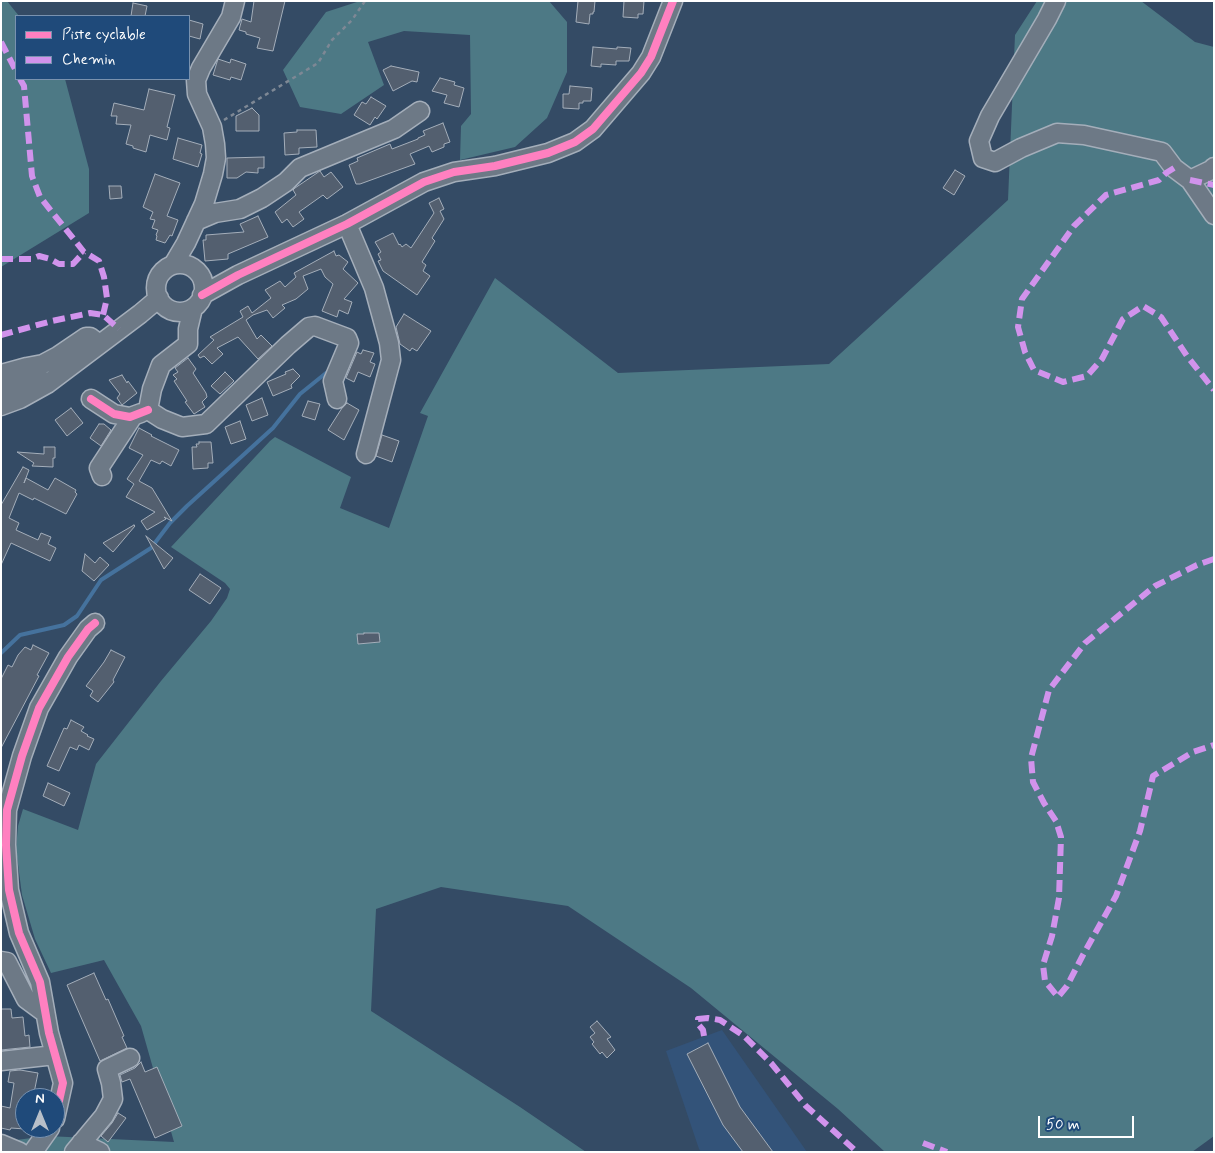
<!DOCTYPE html>
<html>
<head>
<meta charset="utf-8">
<style>
	body { margin:0 }
	#map { position:relative; width:1215px; height:1153px; overflow:hidden; background:#344b65; font-family:Mynerve,sans-serif }
	canvas { display:block }
	.frame { position:absolute; inset:0; border:2px solid #fff; pointer-events:none }
	.legend { position:absolute; left:15px; top:15px; width:175px; height:65px; box-sizing:border-box; background:#1f4a7a; border:1px solid #7992af; margin:0; padding:6px 9px; list-style:none; font-size:15px; color:#fff }
	.legend li { display:flex; align-items:center; gap:10px; height:25px }
	.legend b { width:25px; border:1px solid #7992af }
	.north { position:absolute; left:15px; top:1088px; width:50px; height:50px; box-sizing:border-box; background:#1f4a7a; border:1px solid #7992af; border-radius:50%; rotate:0deg; font-size:14px; font-weight:700; line-height:20px; text-align:center; color:#fff }
	.north::after { content:''; display:block; margin:auto; width:18px; height:22px; background:#b8c0c9; clip-path:polygon(50% 0,100% 100%,50% 72%,0 100%) }
	.scale { position:absolute; left:1038px; top:1116px; width:96px; height:22px; box-sizing:border-box; border:2px solid #fff; border-top:0; padding-left:6px; font-size:15px; line-height:18px; white-space:nowrap; color:#fff; -webkit-text-stroke:4px #1f4a7a; paint-order:stroke }
</style>
</head>
<body>
<div id="map">
<canvas width="1215" height="1153"></canvas>
<div class="frame"></div>
<ul class="legend">
<li><b style="height:6px;background:#ff80c0"></b>Piste cyclable</li>
<li><b style="height:6px;background:#d193ec"></b>Chemin</li>
</ul>
<div class="north">N</div>
<div class="scale">50 m</div>
</div>
<script>
const ctx = document.querySelector('canvas').getContext('2d');
ctx.lineJoin = 'round';
function paint(path, color) {
  ctx.fillStyle = color;
  ctx.fill(path, 'evenodd');
}
function poly(rows) {
  const path = new Path2D();
  for (const r of rows) {
    if (r.length === 3) {
      path.moveTo(r[0] + r[2], r[1]);
      path.arc(r[0], r[1], r[2], 0, 2 * Math.PI);
      continue;
    }
    path.moveTo(r[0], r[1]);
    for (let i = 2; i < r.length; i += 2) path.lineTo(r[i], r[i + 1]);
  }
  return path;
}
function trace(path, color, width, dash) {
  ctx.strokeStyle = color;
  ctx.lineWidth = width;
  ctx.lineCap = dash ? 'butt' : 'round';
  ctx.setLineDash(dash || []);
  ctx.stroke(path);
}
const built = poly([
	[722,1030,807,1152,701,1152,699,1149,666,1051]
]);
const green = poly([
	[1,1,7,1,19,16,16,16,16,79,65,79,89,169,89,213,1,267],
	[360,1,549,1,567,22,567,72,547,118,515,147,460,160,461,126,471,114,470,35,404,31,368,42,384,85,341,114,300,107,283,70,326,12],
	[1037,1,1141,1,1195,42,1214,47,1214,1136,1192,1152,885,1152,838,1109,691,988,568,906,441,887,376,909,371,1011,520,1107,586,1152,1,1152,1,1142,47,1136,174,1142,141,1026,104,960,51,973,35,939,22,895,16,849,18,826,23,809,78,830,96,764,161,681,211,621,227,598,230,589,225,583,171,547,270,441,275,437,351,477,340,508,389,528,428,416,420,413,495,278,618,373,829,364,1008,200,1015,35]
]);
const stream = poly([
	[1,653,20,635,64,625,77,616,101,580,151,548,170,523,187,506,273,428,300,394,331,369]
]);
const building = poly([
	[254,1,285,1,273,51,257,48,260,38,246,34,246,32,239,30,242,19,251,22,254,1],
	[578,1,595,1,594,12,593,12,593,14,590,14,589,24,576,22,578,1],
	[624,1,644,1,643,14,638,14,638,18,623,17,624,1],
	[133,3,147,6,145,16,131,16,133,3],
	[189,20,203,24,200,39,189,36,189,20],
	[593,47,617,49,617,47,631,48,629,61,616,61,616,65,601,64,601,67,591,66,593,47],
	[218,59,230,63,231,59,246,64,241,80,231,77,230,80,213,75,218,59],
	[391,66,419,72,417,82,412,81,393,91,383,70,391,66],
	[440,78,455,82,454,85,464,88,459,107,444,103,447,95,432,91,440,78],
	[570,86,592,88,591,101,583,101,583,103,579,103,579,109,563,108,563,94,569,94,570,86],
	[149,89,175,95,167,127,170,128,167,140,150,135,146,152,133,148,133,146,126,144,131,125,116,124,117,116,111,116,114,103,144,110,149,89],
	[371,97,386,106,377,119,375,117,370,125,354,115,362,102,366,104,371,97],
	[252,108,259,115,259,131,236,131,236,116,252,108],
	[443,123,450,142,444,144,444,147,432,152,429,146,410,154,415,164,360,184,356,184,349,165,358,161,357,158,390,144,392,149,418,139,418,138,425,135,423,131,443,123],
	[297,130,316,130,317,147,299,148,299,154,285,155,284,133,297,132,297,130],
	[178,138,202,145,200,153,202,154,198,167,173,159,178,138],
	[264,157,264,168,258,168,258,173,246,172,237,178,227,178,227,158,264,157],
	[955,170,965,176,954,195,943,188,955,170],
	[320,171,324,177,331,172,343,187,327,199,323,195,299,212,304,219,293,227,287,219,282,223,275,212,296,195,293,190,295,188,320,171],
	[155,174,180,183,167,216,178,220,172,236,170,235,165,243,156,240,157,236,156,235,158,230,152,228,155,220,150,219,153,212,143,207,155,174],
	[109,186,121,186,122,198,110,199,109,186],
	[439,198,444,209,440,211,444,219,432,238,435,241,422,262,426,265,423,271,430,276,417,295,383,271,378,261,381,260,378,254,381,252,375,242,393,233,399,245,400,244,402,247,406,244,411,248,434,213,429,203,439,198],
	[258,216,268,237,228,254,228,259,205,261,203,240,206,240,206,235,244,232,240,224,258,216],
	[334,251,336,256,339,255,348,262,343,269,358,283,344,299,352,302,348,314,339,310,337,317,322,311,333,284,325,277,321,269,303,276,308,289,296,299,282,305,285,308,273,318,267,310,253,315,246,320,257,339,261,335,272,346,258,359,238,337,217,348,223,354,212,364,204,356,200,358,198,355,214,340,210,337,243,317,240,311,248,306,252,313,271,298,265,290,280,281,285,287,296,277,294,273,334,251],
	[404,314,431,331,417,351,412,348,410,351,400,344,396,327,404,314],
	[363,350,374,353,370,362,375,364,370,377,358,372,354,382,346,378,357,352,361,354,363,350],
	[188,358,196,369,193,373,206,393,207,397,202,402,205,407,194,414,185,402,187,401,174,381,177,379,173,375,178,372,175,368,188,358],
	[293,369,300,376,291,385,292,388,273,396,267,382,286,374,285,372,293,369],
	[225,372,234,381,220,394,211,386,225,372],
	[122,375,127,383,128,381,137,393,122,405,117,398,120,394,109,380,122,375],
	[262,398,268,415,252,421,246,405,262,398],
	[308,401,320,404,315,420,302,416,308,401],
	[347,403,359,410,344,440,328,430,342,408,347,403],
	[71,408,83,423,67,436,55,420,71,408],
	[240,421,246,439,231,444,225,427,240,421],
	[99,424,104,424,111,430,101,446,90,438,99,424],
	[139,428,152,435,151,436,179,450,171,466,162,461,160,464,151,460,139,481,152,488,172,521,164,517,166,519,147,530,141,521,155,512,126,497,134,484,127,479,143,455,129,448,139,428],
	[382,435,399,441,392,462,376,456,382,435],
	[199,442,211,442,213,463,208,463,208,468,193,469,192,447,197,447,196,444,199,444,199,442],
	[44,447,55,447,55,458,53,458,53,467,32,466,34,463,17,452,44,454,44,447],
	[23,467,29,470,24,483,26,478,48,490,55,478,76,490,75,492,77,494,66,514,34,498,33,500,19,493,9,518,19,523,16,530,38,540,41,533,51,537,48,544,56,548,50,561,11,543,1,565,1,505,23,467],
	[134,525,135,526,113,552,103,543,134,525],
	[146,536,173,558,164,569,146,536],
	[85,554,95,563,100,557,109,565,94,581,82,571,85,554],
	[200,574,221,588,210,604,189,590,200,574],
	[364,633,379,633,380,642,358,644,357,634,364,634,364,633],
	[33,645,49,653,37,675,39,676,1,748,1,679,8,665,12,667,18,655,25,647,31,650,33,645],
	[111,650,125,657,113,680,114,682,98,702,90,696,93,691,86,686,104,662,111,650],
	[71,720,84,727,81,731,88,735,87,736,94,739,89,750,79,745,77,750,70,747,59,771,47,766,64,728,67,729,71,720],
	[48,783,70,793,64,806,43,796,48,783],
	[94,973,106,1000,108,999,124,1036,122,1037,127,1048,100,1061,67,985,94,973],
	[1,1009,11,1009,12,1018,23,1017,25,1036,29,1035,30,1047,1,1050,1,1009],
	[597,1021,611,1037,607,1039,615,1050,607,1058,602,1052,600,1054,592,1044,594,1042,590,1037,595,1033,590,1027,597,1021],
	[708,1043,740,1107,773,1152,743,1152,723,1125,687,1054,708,1043],
	[141,1062,145,1072,157,1067,182,1126,155,1138,130,1079,122,1082,120,1075,135,1068,141,1062],
	[20,1070,38,1073,33,1098,25,1098,25,1129,11,1128,10,1130,1,1128,1,1106,10,1108,14,1083,8,1082,10,1071,20,1070],
	[118,1113,126,1118,108,1142,101,1136,112,1123,118,1113]
]);
const path = poly([
	[224,120,318,63,332,40,352,20,365,1]
]);
const minor = poly([
	[1056,1,1047,19,990,116,979,141,983,158,995,162,1021,148,1057,133,1084,135,1162,152,1174,168,1190,180,1211,170,1214,167],
	[1190,180,1214,215],
	[196,221,215,213,240,209,262,198,286,182,300,168,394,129,420,111],
	[347,224,374,288,389,343,391,360,366,454],
	[180,288,24],
	[173,265,186,243,204,204,213,174,216,158,215,144,212,127,197,94,196,80,201,68,231,17,235,1],
	[202,295,238,275,347,224,424,182,454,172,495,166,548,153,575,142,593,129,641,73,651,57,673,1],
	[193,308,188,329,188,344,161,365,152,389,148,410,162,419,182,427,206,424,288,345,309,327,315,326,347,338,349,343,333,381,337,399],
	[1,374,27,367,43,364,58,356,86,337,90,337,94,340,97,346],
	[1,387,37,379,42,380,47,384],
	[91,399,114,414,130,417,141,413],
	[1,406,20,399,47,384,140,314,159,298],
	[102,476,99,468,133,416],
	[1,961,7,962,26,999,45,1013],
	[1,1061,55,1055],
	[55,1119,63,1083,49,1033,40,982,19,933,9,890,6,845,7,810,22,756,39,708,68,657,88,629,95,623],
	[81,1143,100,1152],
	[1,1144,20,1152],
	[33,1152,50,1128],
	[74,1152,104,1116,113,1099,111,1083,107,1069,130,1058]
]);
const quiet = poly([
	[1,42,16,71],
	[20,79,24,86,32,176,40,197,84,252,99,261,104,277,107,298,103,315],
	[1174,168,1166,173,1159,180,1106,195,1074,226,1022,299,1018,327,1025,352,1034,370,1063,382,1087,376,1102,359,1123,319,1143,306,1161,317,1187,356,1214,390],
	[1190,180,1214,185],
	[1,259,32,259,39,256,50,259,59,264,73,264,84,252],
	[1,335,52,321,90,313,103,315,119,329],
	[1214,559,1197,565,1155,586,1085,643,1049,690,1031,758,1033,782,1044,803,1056,821,1061,837,1059,898,1052,936,1043,965,1045,981,1058,997,1067,986,1083,955,1116,896,1140,831,1153,776,1193,752,1214,745],
	[704,1036,703,1030,698,1024,698,1019,708,1018,720,1020,744,1036,771,1063,806,1106,857,1152],
	[923,1143,947,1152]
]);
const cycleway = poly([
	[202,295,238,275,347,224,424,182,454,172,495,166,548,153,575,142,593,129,641,73,651,57,673,1],
	[91,399,114,414,130,417,148,410],
	[55,1119,63,1083,49,1033,40,982,19,933,9,890,6,845,7,810,22,756,39,708,68,657,88,629,95,623]
]);
paint(built, '#335379');
paint(green, '#4d7985');
trace(stream, '#45729d', 4);
paint(building, '#535f6f');
trace(building, '#a4aeba', 1);
trace(minor, '#a4aeba', 21);
trace(path, '#7e8895', 2.5, [4, 4]);
trace(minor, '#6d7986', 18);
trace(quiet, '#d193ec', 6, [12, 6]);
trace(cycleway, '#ff80c0', 8);
</script>
</body>
</html>
